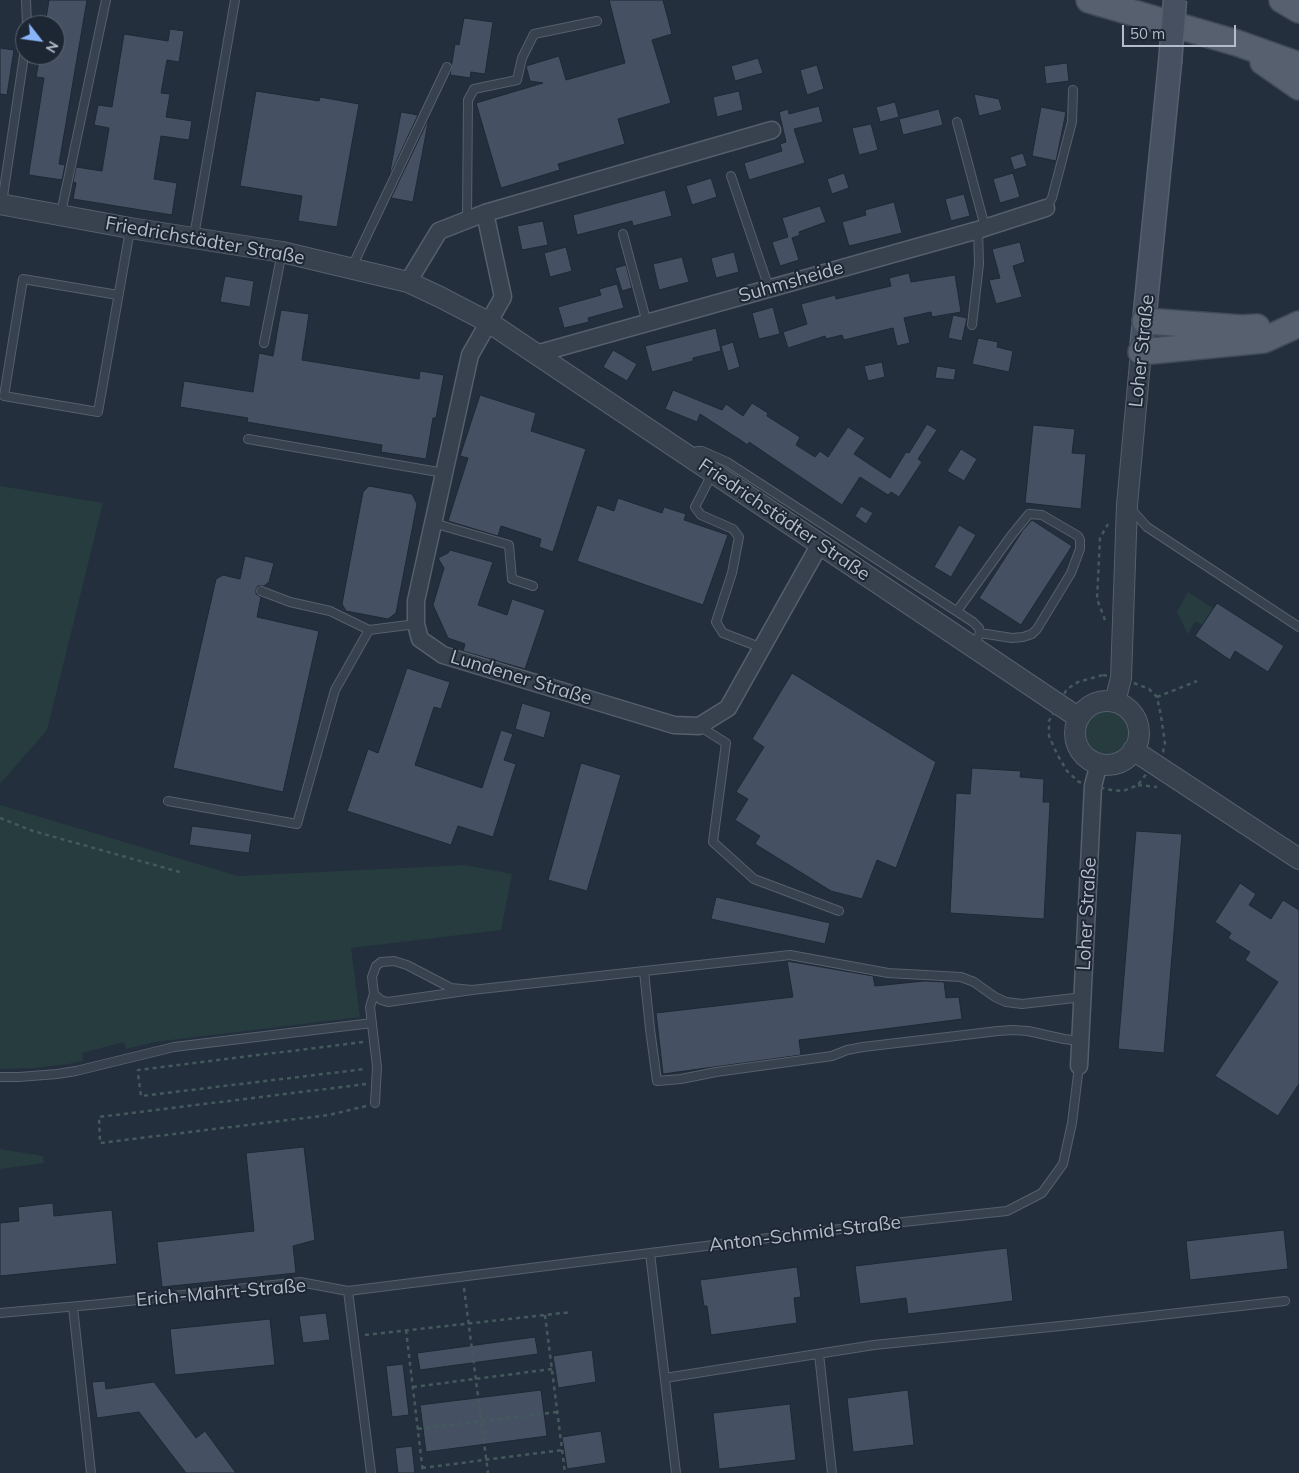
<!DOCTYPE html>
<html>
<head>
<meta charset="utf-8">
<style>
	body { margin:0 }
	#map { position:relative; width:1299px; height:1473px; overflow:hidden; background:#242f3e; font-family:Mulish,sans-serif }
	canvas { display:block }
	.north { position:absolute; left:15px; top:15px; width:50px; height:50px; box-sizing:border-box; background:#1d2633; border:1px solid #59626f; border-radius:50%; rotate:120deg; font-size:14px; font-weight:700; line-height:20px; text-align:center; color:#b4bcc9 }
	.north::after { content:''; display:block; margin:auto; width:18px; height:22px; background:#8ab4f8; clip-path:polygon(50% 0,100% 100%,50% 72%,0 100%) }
	.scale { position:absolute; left:1122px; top:25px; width:114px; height:22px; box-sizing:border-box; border:2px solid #b4bcc9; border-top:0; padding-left:6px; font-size:15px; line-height:18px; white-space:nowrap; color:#b4bcc9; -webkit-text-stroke:4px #1d2633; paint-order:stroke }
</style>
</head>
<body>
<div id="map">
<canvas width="1299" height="1473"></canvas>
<div class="north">N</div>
<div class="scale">50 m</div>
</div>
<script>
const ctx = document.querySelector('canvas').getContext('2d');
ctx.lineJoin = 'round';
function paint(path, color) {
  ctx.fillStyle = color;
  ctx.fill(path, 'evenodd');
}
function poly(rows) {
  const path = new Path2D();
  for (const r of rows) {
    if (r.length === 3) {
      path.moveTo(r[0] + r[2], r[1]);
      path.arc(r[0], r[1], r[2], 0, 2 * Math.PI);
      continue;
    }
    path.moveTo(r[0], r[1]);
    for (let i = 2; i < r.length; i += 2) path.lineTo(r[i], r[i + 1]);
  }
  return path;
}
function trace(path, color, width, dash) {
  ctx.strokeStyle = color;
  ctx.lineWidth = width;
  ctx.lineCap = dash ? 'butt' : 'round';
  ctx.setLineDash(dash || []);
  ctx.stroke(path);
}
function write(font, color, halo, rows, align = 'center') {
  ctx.font = font + ' Mulish,sans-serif';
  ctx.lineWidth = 4;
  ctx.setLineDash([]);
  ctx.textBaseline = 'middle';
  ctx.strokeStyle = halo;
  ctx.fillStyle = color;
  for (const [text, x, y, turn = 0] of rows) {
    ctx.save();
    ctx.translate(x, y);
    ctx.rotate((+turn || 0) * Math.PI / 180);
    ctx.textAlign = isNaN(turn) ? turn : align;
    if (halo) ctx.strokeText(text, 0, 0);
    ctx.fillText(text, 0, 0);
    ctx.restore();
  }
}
const green = poly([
	[0,486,103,503,47,730,0,784],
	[1188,592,1213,608,1203,625,1195,621,1188,634,1177,612],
	[1107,733,21],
	[0,805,238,876,465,865,512,874,501,930,351,948,360,1017,155,1042,126,1049,124,1042,82,1053,83,1061,68,1064,36,1068,0,1069],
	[0,1149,43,1156,44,1163,0,1169]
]);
const building = poly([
	[49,0,87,0,59,164,65,165,62,180,29,175,29,172,44,78,36,77,40,55,55,55,55,25,45,25,49,0],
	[609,0,663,0,672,34,652,40,671,103,618,119,625,144,558,164,560,170,501,188,476,103,543,83,530,81,526,66,559,56,566,80,625,63,609,0],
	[464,18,493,22,485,74,471,72,470,78,450,75,455,44,459,45,464,18],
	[170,29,184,31,179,62,167,60,161,93,170,94,166,117,192,121,189,140,161,136,154,179,177,183,172,215,73,199,76,183,73,182,76,167,102,171,109,128,94,125,98,105,112,107,124,34,168,41,170,29],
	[0,48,14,50,7,95,0,94,0,48],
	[758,58,763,73,735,81,731,66,758,58],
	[1067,63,1069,81,1046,84,1044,66,1067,63],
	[817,65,824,89,807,95,800,70,817,65],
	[256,91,319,101,320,97,359,104,337,227,298,221,302,196,240,186,256,91],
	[739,91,743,110,717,117,713,97,739,91],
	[974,94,999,99,1002,110,979,116,974,94],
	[895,102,899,117,880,122,876,107,895,102],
	[819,106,823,122,794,129,805,163,749,180,744,163,782,151,780,144,786,142,779,112,788,109,789,114,819,106],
	[1041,107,1066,112,1056,161,1032,156,1041,107],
	[939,109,943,125,903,135,899,119,939,109],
	[401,112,418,115,389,177,401,112],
	[429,118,413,202,391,198,429,118],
	[871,124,878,150,859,155,852,128,871,124],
	[1023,153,1027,166,1014,170,1010,157,1023,153],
	[844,173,849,188,832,194,827,179,844,173],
	[1013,173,1020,197,1000,203,993,179,1013,173],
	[711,178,717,197,692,205,686,186,711,178],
	[665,190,672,216,633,226,632,221,577,235,573,215,665,190],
	[964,194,970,216,951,221,945,199,964,194],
	[894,202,902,233,849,246,842,222,866,215,865,210,894,202],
	[820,206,826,222,799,232,800,235,792,238,799,260,780,266,772,242,788,237,782,218,820,206],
	[543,221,548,245,522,250,517,226,543,221],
	[1020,242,1025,262,1013,266,1022,297,996,304,989,280,1000,278,992,249,1020,242],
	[566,247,572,271,550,277,544,253,566,247],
	[734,252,739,272,716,278,711,258,734,252],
	[682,257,689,282,659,290,653,264,682,257],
	[626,265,632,288,622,291,615,268,626,265],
	[909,273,911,282,955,275,961,312,932,317,931,312,904,318,910,343,897,346,893,328,844,340,842,335,826,339,825,336,788,348,783,332,807,324,801,304,835,295,836,299,891,286,889,278,909,273],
	[225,276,254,281,250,307,220,302,225,276],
	[617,284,624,308,588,318,589,322,564,328,558,307,601,295,599,289,617,284],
	[773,307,780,334,759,339,752,313,773,307],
	[281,310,309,314,302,360,419,379,420,371,444,375,436,418,433,418,426,459,381,452,382,445,247,422,248,418,180,407,184,381,253,392,259,353,273,356,281,310],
	[953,315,967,318,962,341,948,338,953,315],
	[716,328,721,351,693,358,693,361,652,372,645,346,716,328],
	[978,338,998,342,997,347,1013,351,1009,372,972,364,978,338],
	[733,342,740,367,728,371,721,346,733,342],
	[613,350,637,364,627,381,603,367,613,350],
	[882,362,885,377,868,381,864,366,882,362],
	[937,366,956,369,954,380,935,378,937,366],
	[673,390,722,410,726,404,743,416,752,403,768,413,767,416,800,437,796,445,815,457,820,451,828,457,848,427,865,438,854,454,890,478,906,452,909,453,927,424,937,430,918,459,922,462,899,497,891,492,888,495,860,477,842,505,749,442,748,445,700,414,697,422,665,409,673,390],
	[480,395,536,413,531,431,586,449,553,552,539,547,541,539,501,526,498,536,448,521,468,458,460,456,480,395],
	[1033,425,1075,429,1072,453,1086,454,1081,509,1025,503,1033,425],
	[961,449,977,459,964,481,947,471,961,449],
	[369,486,412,494,417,504,396,613,388,619,346,611,342,604,363,492,369,486],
	[618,498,662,513,664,507,686,514,684,520,728,535,703,605,577,561,597,505,614,511,618,498],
	[861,506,873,513,866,524,855,516,861,506],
	[1032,520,1072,546,1021,625,979,598,1023,530,1032,520],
	[959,525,976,535,951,577,934,567,959,525],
	[450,550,493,562,478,605,507,615,512,599,545,610,525,669,463,651,465,644,448,638,433,605,444,568,438,558,448,553,450,550],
	[245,556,274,563,269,582,264,586,258,586,256,589,256,594,261,597,257,617,319,631,283,792,173,768,216,579,223,575,240,579,245,556],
	[1217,603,1284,646,1268,672,1235,651,1230,660,1195,636,1217,603],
	[407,668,450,682,441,709,434,707,415,765,482,788,501,730,513,734,504,760,516,764,493,837,458,826,451,845,347,811,368,749,378,753,407,668],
	[792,673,936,762,896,868,877,860,862,899,831,891,755,844,760,836,735,820,748,799,736,792,764,747,752,739,792,673],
	[522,703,551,712,544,738,515,729,522,703],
	[581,763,621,775,587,891,548,880,581,763],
	[972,768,1021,771,1020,777,1044,779,1043,802,1050,802,1044,919,950,913,956,793,970,794,972,768],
	[192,826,252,834,249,853,189,845,192,826],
	[1136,831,1182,834,1164,1053,1118,1049,1136,831],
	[1240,883,1256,894,1249,905,1271,919,1283,900,1299,910,1299,1084,1278,1116,1215,1076,1278,982,1245,960,1250,952,1228,938,1231,933,1215,922,1240,883],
	[716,897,830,923,825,944,711,919,716,897],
	[787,961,873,976,875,986,924,981,944,982,946,998,959,997,962,1019,799,1040,801,1055,663,1074,656,1013,793,997,787,961],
	[304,1147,315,1240,293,1246,296,1273,162,1287,157,1242,254,1231,246,1153,304,1147],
	[53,1203,54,1216,112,1210,117,1264,0,1276,0,1223,19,1221,18,1207,53,1203],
	[1284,1230,1288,1269,1190,1280,1186,1241,1284,1230],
	[1007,1248,1013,1301,908,1314,906,1298,860,1304,855,1266,1007,1248],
	[797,1267,801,1297,794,1298,797,1323,711,1335,707,1306,704,1306,700,1280,797,1267],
	[326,1313,330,1340,303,1343,299,1316,326,1313],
	[270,1319,275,1365,175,1375,170,1329,270,1319],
	[535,1337,538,1354,420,1370,417,1353,535,1337],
	[592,1350,596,1382,558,1388,553,1356,592,1350],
	[403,1364,409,1415,392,1417,386,1366,403,1364],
	[105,1381,106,1389,154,1382,196,1438,205,1431,236,1473,186,1473,139,1412,97,1418,92,1382,105,1381],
	[541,1390,547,1436,426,1452,420,1405,541,1390],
	[908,1390,914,1445,853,1452,847,1398,908,1390],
	[790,1404,796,1460,719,1469,713,1413,790,1404],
	[601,1431,606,1463,567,1469,562,1437,601,1431],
	[412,1446,415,1473,398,1473,395,1448,412,1446]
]);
const path = poly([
	[1105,620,1097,599,1100,538,1108,524],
	[1103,675,1121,678,1149,689,1157,697,1161,716,1165,743,1163,752,1138,785,1123,791,1111,790,1079,782,1067,771,1057,754,1049,736,1049,721,1067,689,1078,682,1103,675],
	[1157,697,1197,681],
	[1138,785,1157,787],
	[0,818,33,831,183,873],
	[363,1042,138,1070,138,1074,141,1096,365,1069],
	[366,1106,329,1115,100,1143,99,1117,366,1084],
	[464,1288,488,1473],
	[545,1315,565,1473],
	[406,1330,423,1473],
	[365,1335,572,1312],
	[413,1387,552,1369],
	[418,1429,557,1412],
	[422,1468,562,1450]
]);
const service = poly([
	[26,0,27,25],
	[957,122,985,227],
	[731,176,769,288],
	[2,203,25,49],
	[1046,208,1052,198,1072,122,1073,90],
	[61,213,106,0],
	[467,220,468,100,474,89,517,80,522,58,534,34,597,21],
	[623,234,647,323],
	[194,236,235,0],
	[352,267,447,67],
	[118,295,23,279,4,396,98,412,130,230],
	[972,325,979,264,978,230],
	[264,343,282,252],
	[248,439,444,473],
	[692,456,697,451,702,451,727,462,973,622,979,628,980,633,974,646],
	[712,474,695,507,701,515,733,529,739,537,732,573,716,622,723,633,762,648],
	[1130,508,1147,527,1299,627],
	[433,523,509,545,512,579,533,586],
	[261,591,290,602,330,611,369,630],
	[957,611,1011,536,1029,514,1042,515,1078,536,1080,540,1080,549,1071,573,1037,629,1032,634,1023,637,1012,638,980,633],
	[699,726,726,743,713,842,754,879,839,911],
	[168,801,297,824,335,690,369,630,416,624],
	[644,971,650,1029,657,1081,681,1079,716,1072,832,1056,847,1050,863,1047,998,1031,1013,1030,1028,1031,1064,1039,1080,1041],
	[472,990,451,988,407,965,394,961,381,962,376,966,372,977,374,994,381,1000,388,1002,472,990,790,955,888,973,961,977,974,982,995,997,1006,1002,1022,1004,1083,997],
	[374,994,370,1007,377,1067,375,1103],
	[0,1077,19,1077,57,1074,76,1071,174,1047,372,1023],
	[348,1291,371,1473],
	[73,1307,91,1473],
	[0,1313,101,1304,300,1282,348,1291,650,1253],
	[819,1354,832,1473],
	[665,1378,874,1345,1080,1324,1285,1301],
	[676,1473,650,1253,856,1227,1007,1211,1042,1193,1063,1164,1072,1123,1079,1066]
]);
const minor = poly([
	[485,213,772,130],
	[408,282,439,231,485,213,503,297,470,355,416,601,416,624,420,639,443,655,674,725,699,726,728,708,820,544],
	[536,354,978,230,1046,208],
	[1079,1066,1093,786,1099,763]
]);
const tertiary = poly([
	[0,204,130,228,282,252,408,282,440,297,490,323,1079,718],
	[1107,733,32],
	[1115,702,1121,678,1127,505,1141,352],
	[1133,750,1299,859]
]);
const secondary = poly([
	[1141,352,1170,63]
]);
const primary = poly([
	[1089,0,1237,43,1299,65],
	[1282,0,1299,10],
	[1263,62,1299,87],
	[1145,321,1242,328,1257,327],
	[1141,352,1264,340,1299,324]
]);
const secondaryBridge = poly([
	[1170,63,1175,0]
]);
const streetNames = [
	["Friedrichstädter Straße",205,241,10],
	["Suhmsheide",791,282,-16],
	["Loher Straße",1142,351,-84],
	["Friedrichstädter Straße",784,520,34],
	["Lundener Straße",521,678,17],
	["Loher Straße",1087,914,-87],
	["Anton-Schmid-Straße",805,1234,-7],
	["Erich-Mahrt-Straße",221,1293,-5]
];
paint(green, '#263c3f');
paint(building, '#455162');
trace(building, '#1f2835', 1);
trace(service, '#565f6c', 10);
trace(minor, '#565f6c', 19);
trace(tertiary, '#565f6c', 22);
trace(secondary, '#565f6c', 25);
trace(primary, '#414a57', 28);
trace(path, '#44595c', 2.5, [4, 4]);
trace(service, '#38414e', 8);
trace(minor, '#38414e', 16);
trace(tertiary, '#38414e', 20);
trace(secondary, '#465061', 22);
trace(primary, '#56606e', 25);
trace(secondaryBridge, '#565f6c', 25, []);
trace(secondaryBridge, '#465061', 22);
write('19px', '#b4bcc9', '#1d2633', streetNames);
</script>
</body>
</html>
